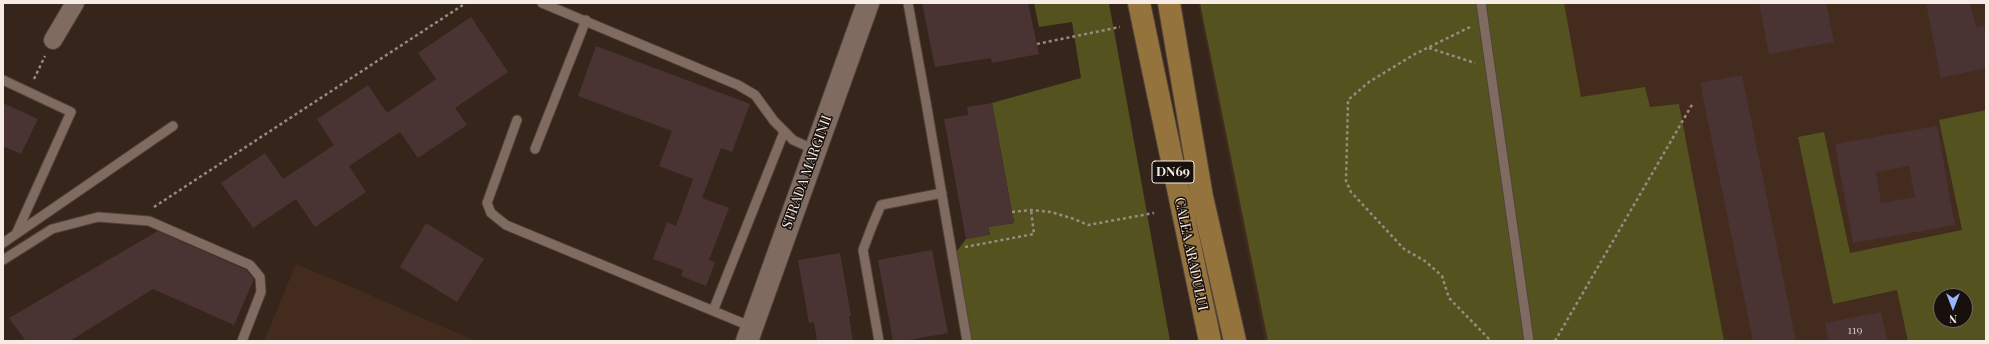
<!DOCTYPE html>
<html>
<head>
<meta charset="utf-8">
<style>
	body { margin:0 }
	#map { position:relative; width:1989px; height:344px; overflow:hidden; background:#36251b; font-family:"Playfair Display",serif }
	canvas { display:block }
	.frame { position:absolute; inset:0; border:4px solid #f7ece5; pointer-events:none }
	.north { position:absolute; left:1933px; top:288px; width:40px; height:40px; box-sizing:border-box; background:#18100c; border:1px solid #716863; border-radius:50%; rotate:180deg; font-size:11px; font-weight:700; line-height:16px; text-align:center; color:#f7ece5 }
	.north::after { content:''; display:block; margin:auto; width:14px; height:18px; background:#99b5fd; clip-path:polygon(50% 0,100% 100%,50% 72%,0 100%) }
</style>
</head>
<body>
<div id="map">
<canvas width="1989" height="344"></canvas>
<div class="frame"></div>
<div class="north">N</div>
</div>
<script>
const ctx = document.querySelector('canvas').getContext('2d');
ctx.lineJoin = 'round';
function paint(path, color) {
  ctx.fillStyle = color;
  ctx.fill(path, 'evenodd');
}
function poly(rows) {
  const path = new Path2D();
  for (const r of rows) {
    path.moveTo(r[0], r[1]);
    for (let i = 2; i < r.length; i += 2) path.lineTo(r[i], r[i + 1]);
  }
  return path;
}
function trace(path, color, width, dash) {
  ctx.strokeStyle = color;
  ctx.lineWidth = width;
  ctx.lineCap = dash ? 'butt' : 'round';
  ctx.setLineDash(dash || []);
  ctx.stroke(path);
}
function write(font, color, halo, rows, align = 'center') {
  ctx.font = font + ' "Playfair Display",serif';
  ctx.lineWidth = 3;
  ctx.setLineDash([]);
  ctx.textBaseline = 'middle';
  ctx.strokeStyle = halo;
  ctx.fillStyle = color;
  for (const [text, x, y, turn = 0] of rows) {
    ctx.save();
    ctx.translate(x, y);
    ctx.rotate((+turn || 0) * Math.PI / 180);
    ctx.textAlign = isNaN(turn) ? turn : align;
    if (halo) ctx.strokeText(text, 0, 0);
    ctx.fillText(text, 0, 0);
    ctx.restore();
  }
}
const built = poly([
	[1198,3,1986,3,1986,341,1265,341],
	[1941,296,1965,296,1965,320,1941,320],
	[296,264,354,288,475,341,264,341]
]);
const green = poly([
	[1034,3,1109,3,1170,341,969,341,954,255,966,239,990,234,988,227,1014,223,992,103,1081,78,1072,22,1039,27],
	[1200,3,1564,3,1581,97,1645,87,1650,107,1679,104,1724,341,1268,341],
	[1986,110,1986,341,1908,341,1897,290,1833,304,1798,137,1824,132,1850,253,1962,230,1939,120],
	[1941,296,1965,296,1965,320,1941,320]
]);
const building = poly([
	[922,3,1028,3,1039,54,992,63,991,58,935,67],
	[1759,3,1826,3,1834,42,1769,54],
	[1926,3,1970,3,1976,27,1986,25,1986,68,1941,78],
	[471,17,508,72,455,108,467,125,418,158,400,132,349,166,366,192,315,227,296,199,253,228,221,183,265,153,283,179,334,145,317,119,368,85,387,113,436,79,418,53],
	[596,46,750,104,732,152,721,148,702,198,729,208,709,260,715,262,706,286,681,276,683,270,653,259,667,222,676,226,693,179,659,166,672,131,578,96],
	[1742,75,1796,341,1753,341,1700,83],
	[3,103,38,119,21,154,3,146],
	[992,103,1014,223,988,227,990,235,966,239,944,119,968,115,967,107],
	[1937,126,1955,225,1853,243,1835,144],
	[1909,166,1915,197,1881,203,1876,172],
	[426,223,484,259,457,302,400,267],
	[158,231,246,270,254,279,234,325,153,289,70,341,26,341,9,318],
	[932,250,948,333,904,341,893,341,878,260],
	[840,253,851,316,849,316,853,341,817,341,814,322,809,323,798,260],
	[1881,312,1887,341,1829,341,1825,323]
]);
const path = poly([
	[1470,27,1415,54,1369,82,1348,100,1346,181,1351,192,1404,249,1425,261,1442,276,1449,298,1491,341],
	[1037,44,1120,27],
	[1429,48,1475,63],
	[34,79,45,56],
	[154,207,466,3],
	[1012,212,1031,210,1051,212,1074,219,1088,225,1154,213],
	[965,247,1034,234,1031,210],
	[1555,341,1693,103]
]);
const service = poly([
	[542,3,738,85,755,95,774,121,793,140,815,150],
	[908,3,926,102,967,341],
	[1481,3,1529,341],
	[3,80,71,112,16,234],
	[517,120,487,203,491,213,506,225,752,327],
	[535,149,586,20],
	[3,243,173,126],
	[3,260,52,229,98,217,149,221,250,265,260,277,261,292,242,341],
	[713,311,784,132],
	[879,341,863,250,872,226,881,205,942,193]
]);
const minor = poly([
	[53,40,75,3]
]);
const tertiary = poly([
	[747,341,868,3]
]);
const primary = poly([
	[1139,3,1210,341],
	[1169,3,1202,197,1235,341]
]);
const numberNames = [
	["119",1855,330]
];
const shields = [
	[1173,172,42]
];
const shieldNames = [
	["DN69",1173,172]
];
const streetNames = [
	["STRADA MARGINII",807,172,-70],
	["CALEA ARADULUI",1191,254,78]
];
paint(built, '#432c1e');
paint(green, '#545320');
paint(building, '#493433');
trace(service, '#51433b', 11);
trace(minor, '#51433b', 20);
trace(tertiary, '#51433b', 24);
trace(primary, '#51433b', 24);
trace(path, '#998b82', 2.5, [3, 3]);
trace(service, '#7f6b60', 9);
trace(minor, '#7f6b60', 18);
trace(tertiary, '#7f6b60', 22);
trace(primary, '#95733d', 22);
write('12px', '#ccbeb8', null, numberNames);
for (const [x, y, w] of shields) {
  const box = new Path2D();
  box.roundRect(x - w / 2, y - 11, w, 22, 3);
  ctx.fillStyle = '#18100c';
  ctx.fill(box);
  trace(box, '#f7ece5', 1);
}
write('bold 13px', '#f7ece5', null, shieldNames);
write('14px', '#f7ece5', '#18100c', streetNames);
</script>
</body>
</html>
